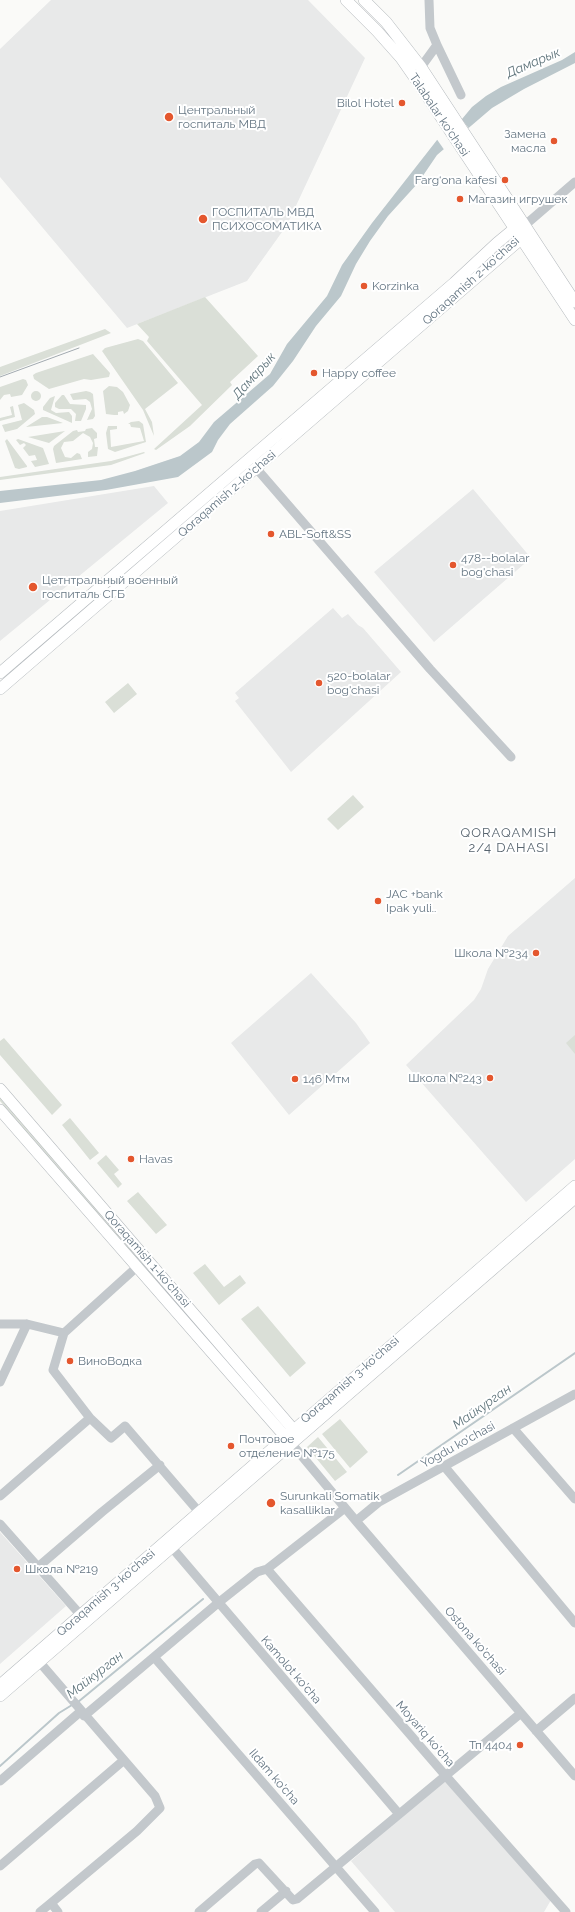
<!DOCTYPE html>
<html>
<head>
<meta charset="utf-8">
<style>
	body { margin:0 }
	canvas { display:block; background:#fafaf8 }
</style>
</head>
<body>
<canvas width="575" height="1912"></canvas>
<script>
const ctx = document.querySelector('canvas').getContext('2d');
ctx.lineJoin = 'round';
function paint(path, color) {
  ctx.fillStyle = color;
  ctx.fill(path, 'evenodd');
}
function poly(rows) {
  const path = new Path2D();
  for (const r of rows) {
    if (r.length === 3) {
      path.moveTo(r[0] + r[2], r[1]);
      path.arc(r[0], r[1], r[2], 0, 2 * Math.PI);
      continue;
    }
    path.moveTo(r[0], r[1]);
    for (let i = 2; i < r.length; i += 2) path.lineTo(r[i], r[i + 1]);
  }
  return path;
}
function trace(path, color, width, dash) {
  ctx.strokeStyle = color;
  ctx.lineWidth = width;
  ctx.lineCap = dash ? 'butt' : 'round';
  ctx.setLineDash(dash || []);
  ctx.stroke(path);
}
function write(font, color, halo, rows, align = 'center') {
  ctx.font = font + ' Raleway,sans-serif';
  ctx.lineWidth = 4;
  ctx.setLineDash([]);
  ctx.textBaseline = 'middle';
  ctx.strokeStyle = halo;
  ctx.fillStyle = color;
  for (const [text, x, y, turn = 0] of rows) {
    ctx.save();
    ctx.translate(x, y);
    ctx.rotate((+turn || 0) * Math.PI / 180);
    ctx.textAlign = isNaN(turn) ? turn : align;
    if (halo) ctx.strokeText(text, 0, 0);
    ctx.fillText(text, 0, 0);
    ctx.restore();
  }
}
const built = poly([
	[51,0,308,0,365,58,287,225,247,281,127,328,0,177,0,49],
	[154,486,168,503,0,641,0,511],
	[473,489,531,558,434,642,374,572],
	[333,608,342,618,348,614,358,625,363,628,401,672,291,772,235,701,239,698,235,693],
	[575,878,575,1159,526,1202,406,1065,474,1000,481,989,488,969,508,936],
	[311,973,356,1023,370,1043,289,1115,231,1043],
	[0,1532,66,1606,0,1664],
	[445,1779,551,1900,544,1912,395,1912,351,1861]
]);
const green = poly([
	[205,297,258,356,230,382,232,385,190,426,156,450,154,449,202,405,147,341,149,337,137,324],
	[105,329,111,333,0,376,0,367],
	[138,339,143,341,178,383,145,409,152,422,154,436,143,410,102,351,105,348],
	[93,354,110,373,109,377,91,380,84,379,49,389,34,379,33,375,36,373],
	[23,379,26,380,28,385,22,395,11,397,10,394,4,395,0,400,0,387],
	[109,386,117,387,123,392,130,405,128,411,124,414,123,411,118,412,118,415,114,415,106,414,103,391],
	[36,396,5],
	[86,391,90,392,93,394,95,416,93,419,87,420,92,409,90,402,86,399,73,400,70,394],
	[62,395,64,395,70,404,86,405,86,409,81,421,75,421,76,414,71,409,59,409,55,407,55,403],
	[55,396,51,410,56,413,69,412,72,416,72,423,43,410,43,407,50,398],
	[24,403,34,410,35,414,17,429,5,432,2,425,22,420,18,405],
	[13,406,15,417,0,421,0,418,12,415,10,407],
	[42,417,47,417,63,423,26,427],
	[139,421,143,424,146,442,115,452,108,449,106,433,108,426,117,426,117,429,110,430,111,447,144,441,140,428,131,427,130,424,128,424,131,422],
	[92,428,97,433,97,438,94,439,95,447,98,447,97,456,88,457,88,452,92,449,93,443,90,437,83,433,73,441,64,442,61,448,65,457,71,458,77,453,80,454,82,459,56,463,53,449,54,446,73,431,77,430,78,432,85,431,86,429],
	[65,431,49,443,28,437],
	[7,439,27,466,27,467,19,469,15,468,5,441],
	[18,439,43,448,49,464,35,467,31,461,37,460,35,455,29,456,23,448,26,445,24,443,20,445,16,440],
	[144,452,145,453,111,465,0,480,0,477,111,461],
	[128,683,137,694,114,713,105,702],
	[353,795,364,807,338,830,327,819],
	[575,1035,575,1054,566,1043],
	[4,1038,62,1105,52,1115,0,1055,0,1041],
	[0,1096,282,1422,280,1424,0,1101],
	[70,1118,99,1153,90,1160,62,1125],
	[106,1155,119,1170,114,1174,122,1184,118,1188,97,1163],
	[138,1192,167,1225,156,1234,127,1201],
	[205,1264,224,1287,240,1275,246,1283,219,1305,193,1273],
	[258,1306,306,1363,290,1377,241,1319],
	[340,1419,368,1452,350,1468,322,1434],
	[318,1437,347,1472,335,1481,307,1447]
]);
const water = poly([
	[575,52,575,63,524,89,492,108,437,155,418,183,388,216,370,241,356,264,341,296,316,326,293,361,273,386,230,424,218,440,212,452,178,477,106,490,0,503,0,491,101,480,135,471,180,456,199,442,214,422,270,374,287,344,327,296,342,265,372,223,437,140,462,119,472,107,486,96,501,87,562,60]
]);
const pier = poly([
	[461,118,470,130,445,151,436,138]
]);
const stream = poly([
	[398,1475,575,1353],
	[78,1702,203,1599],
	[0,1766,59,1713,72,1705]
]);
const minor = poly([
	[437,45,461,95],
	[421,67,437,45,430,28,429,0],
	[524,226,575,182],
	[256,468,430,669,511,757],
	[0,1324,27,1324,64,1333],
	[64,1333,138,1266],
	[64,1333,53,1370,90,1418],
	[0,1382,27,1324],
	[513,1428,575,1499],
	[291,1443,356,1521,575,1776],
	[444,1466,575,1623],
	[0,1496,90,1418,111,1438,125,1426,199,1512],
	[356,1521,379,1502,575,1394],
	[0,1524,85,1620],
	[168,1543,399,1814],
	[38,1567,102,1512,160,1465],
	[267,1569,445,1775,566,1912],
	[154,1657,375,1912],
	[36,1658,155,1796,160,1808,137,1831,51,1903,58,1912],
	[84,1716,218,1603,257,1572,267,1569,345,1508],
	[536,1731,575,1698],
	[0,1781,80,1712],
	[0,1866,124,1760],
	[40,1912,51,1903],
	[199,1912,255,1864,259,1863,293,1900,297,1899,521,1713],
	[261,1912,286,1891]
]);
const major = poly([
	[346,0,377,31,401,58,417,81,575,320],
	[364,0,386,22,421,67,575,302],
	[0,673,454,283,497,243,514,229,524,226],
	[0,689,521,239,524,226],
	[0,1089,293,1429],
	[0,1110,289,1441],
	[0,1685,575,1186],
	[0,1696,575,1198]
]);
const tram = poly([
	[0,377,79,348]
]);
const markers = [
	[402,103,4,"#e4572e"],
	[169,117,5,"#e4572e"],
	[554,141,4,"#e4572e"],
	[505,180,4,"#e4572e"],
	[460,199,4,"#e4572e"],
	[203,219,5,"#e4572e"],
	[364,286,4,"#e4572e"],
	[314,373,4,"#e4572e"],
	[271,534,4,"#e4572e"],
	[453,565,4,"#e4572e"],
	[33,587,5,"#e4572e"],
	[319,683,4,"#e4572e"],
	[378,901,4,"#e4572e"],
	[536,953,4,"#e4572e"],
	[490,1078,4,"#e4572e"],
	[295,1079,4,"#e4572e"],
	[131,1159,4,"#e4572e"],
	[70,1361,4,"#e4572e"],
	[231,1446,4,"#e4572e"],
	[271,1503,5,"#e4572e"],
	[17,1569,4,"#e4572e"],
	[520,1745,4,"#e4572e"]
];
const poiNames = [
	["Bilol Hotel",394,103,"right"],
	["Центральный",178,110],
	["госпиталь МВД",178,124],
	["Замена",546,134,"right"],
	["масла",546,148,"right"],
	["Farg‘ona kafesi",497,180,"right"],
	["Магазин игрушек",468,199],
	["ГОСПИТАЛЬ МВД",212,212],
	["ПСИХОСОМАТИКА",212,226],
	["Korzinka",372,286],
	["Happy coffee",322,373],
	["ABL-Soft&SS",279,534],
	["478--bolalar",461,558],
	["bog'chasi",461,572],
	["Цетнтральный военный",42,580],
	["госпиталь СГБ",42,594],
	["520-bolalar",327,676],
	["bog'chasi",327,690],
	["JAC +bank",386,894],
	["Ipak yuli..",386,908],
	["Школа №234",528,953,"right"],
	["Школа №243",482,1078,"right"],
	["146 Мтм",303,1079],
	["Havas",139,1159],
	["ВиноВодка",78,1361],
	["Почтовое",239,1439],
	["отделение №175",239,1453],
	["Surunkali Somatik",280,1496],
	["kasalliklar",280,1510],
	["Школа №219",25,1569],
	["Тп 4404",512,1745,"right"]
];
const streetNames = [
	["Talabalar ko'chasi",439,115,56],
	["Qoraqamish 2-ko'chasi",471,281,-42],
	["Qoraqamish 2-ko'chasi",227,494,-41],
	["Qoraqamish 1-koʻchasi",147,1259,49],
	["Qoraqamish 3-ko'chasi",350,1380,-41],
	["Yogdu ko'chasi",458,1445,-29],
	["Qoraqamish 3-ko'chasi",106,1593,-41],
	["Ostona ko'chasi",475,1641,49],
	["Kamolot ko'cha",291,1670,49],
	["Moyariq ko'cha",425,1734,49],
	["Ildam ko'cha",274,1777,49]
];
const waterNames = [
	["Дамарык",533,63,-23],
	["Дамарык",254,376,-48],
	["Майкурган",482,1407,-35],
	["Майкурган",95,1675,-38]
];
const neighbourhoodNames = [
	["QORAQAMISH",509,833],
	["2/4 DAHASI",509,848]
];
paint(built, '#e8e9e9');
paint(green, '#dadfd7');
paint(water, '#bbc7cb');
paint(pier, '#fafaf8');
trace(stream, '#bbc7cb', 2);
trace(major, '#b5babe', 12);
trace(minor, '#c3c8cc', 9);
trace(major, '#fff', 11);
trace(tram, '#a2aab0', 1);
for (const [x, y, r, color] of markers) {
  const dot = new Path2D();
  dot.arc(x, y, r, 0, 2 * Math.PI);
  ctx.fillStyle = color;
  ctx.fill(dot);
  trace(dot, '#fff', 1.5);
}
write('12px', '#657683', '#fff', poiNames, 'left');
write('12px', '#657683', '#fff', streetNames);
write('italic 13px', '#60757c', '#fff', waterNames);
ctx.letterSpacing = '1px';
write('13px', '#57646e', '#fff', neighbourhoodNames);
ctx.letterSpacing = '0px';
</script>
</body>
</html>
